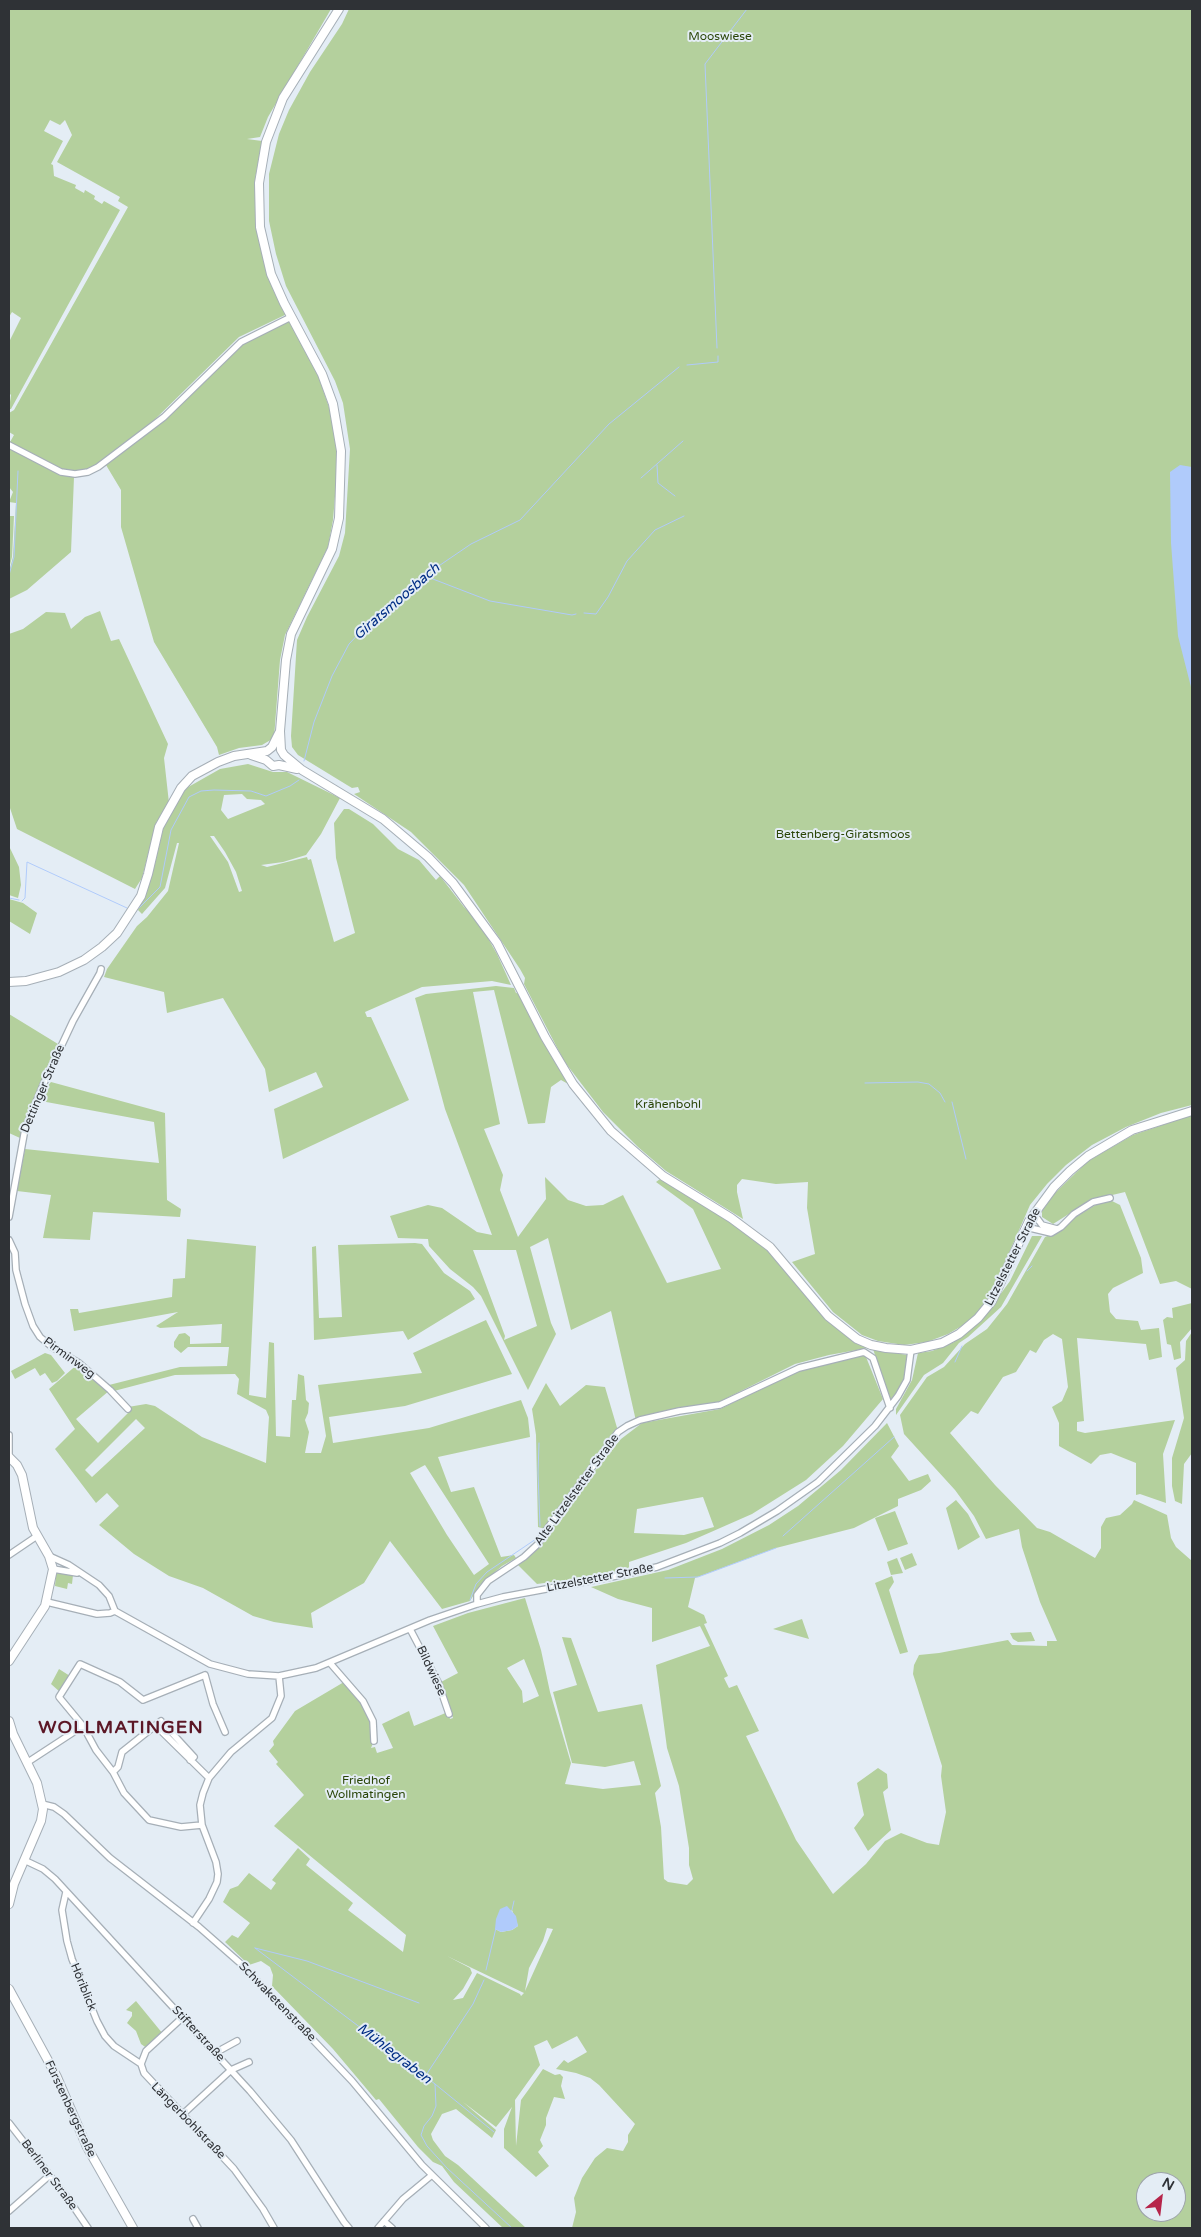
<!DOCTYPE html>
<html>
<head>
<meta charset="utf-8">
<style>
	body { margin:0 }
	#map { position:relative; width:1201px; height:2237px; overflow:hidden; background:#e4edf5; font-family:"Varela Round",sans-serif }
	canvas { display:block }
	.frame { position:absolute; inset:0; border:10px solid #2f3236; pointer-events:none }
	.north { position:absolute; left:1136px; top:2172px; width:50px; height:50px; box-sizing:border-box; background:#e4edf5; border:1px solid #9ca2a9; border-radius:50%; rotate:29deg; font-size:14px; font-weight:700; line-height:20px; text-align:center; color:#2f3236 }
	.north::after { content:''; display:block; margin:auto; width:18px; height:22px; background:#b6254a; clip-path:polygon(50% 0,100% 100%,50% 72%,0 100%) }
</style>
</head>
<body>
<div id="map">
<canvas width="1201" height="2237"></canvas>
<div class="frame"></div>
<div class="north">N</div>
</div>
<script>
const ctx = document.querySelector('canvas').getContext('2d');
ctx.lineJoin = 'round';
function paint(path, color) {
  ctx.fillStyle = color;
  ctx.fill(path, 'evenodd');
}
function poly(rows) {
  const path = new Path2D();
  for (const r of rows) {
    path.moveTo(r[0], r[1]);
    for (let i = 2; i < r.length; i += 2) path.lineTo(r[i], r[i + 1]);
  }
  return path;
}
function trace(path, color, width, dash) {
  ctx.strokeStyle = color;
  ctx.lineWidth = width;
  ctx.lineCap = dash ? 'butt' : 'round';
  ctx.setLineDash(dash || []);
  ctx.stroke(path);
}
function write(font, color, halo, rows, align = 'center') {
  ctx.font = font + ' "Varela Round",sans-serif';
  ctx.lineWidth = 4;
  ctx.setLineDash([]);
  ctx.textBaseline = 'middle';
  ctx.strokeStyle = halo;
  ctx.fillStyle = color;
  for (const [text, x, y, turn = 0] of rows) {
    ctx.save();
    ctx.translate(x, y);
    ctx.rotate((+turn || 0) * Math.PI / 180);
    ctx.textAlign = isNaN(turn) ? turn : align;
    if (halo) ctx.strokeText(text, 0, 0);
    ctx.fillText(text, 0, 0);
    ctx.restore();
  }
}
const green = poly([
	[9,9,331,9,268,117,260,137,247,139,262,141,255,179,255,219,264,263,280,303,287,314,239,337,141,433,89,470,73,472,57,469,10,442,14,435,9,432,9,413,14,410,128,207,118,201,120,197,57,162,72,135,65,120,60,125,50,120,44,131,63,141,51,164,53,165,54,176,76,185,75,188,84,193,85,190,95,196,94,199,102,204,104,201,120,210,11,409,9,409,11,395,9,393,9,342,21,318,12,312,9,317],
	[349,9,1192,9,1192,1105,1161,1113,1126,1127,1092,1145,1066,1165,1047,1184,1030,1205,992,1292,981,1309,967,1323,948,1334,927,1342,904,1345,878,1341,862,1335,833,1312,792,1262,815,1254,807,1208,808,1182,776,1184,742,1179,737,1185,737,1192,743,1219,666,1171,638,1147,603,1112,564,1061,524,984,525,978,520,969,464,885,411,832,354,794,360,792,358,787,352,788,347,785,298,755,292,747,291,736,297,640,307,617,339,556,345,533,350,449,343,403,335,381,286,286,276,254,269,221,269,174,279,134,289,110,310,72,342,24],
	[288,320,306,347,319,378,333,419,336,436,337,473,333,520,328,547,285,635,280,660,274,738,262,745,239,748,219,755,217,747,154,642,121,527,121,490,106,465,165,419,243,344],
	[9,443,56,472,74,477,71,552,27,590,9,599,9,572,13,557,16,503,9,502,13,492,9,487],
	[9,516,14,516,12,557,9,569],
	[100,611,111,641,119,639,168,744,164,758,169,803,156,823,142,878,135,889,17,829,9,805,9,634,23,629,46,612,65,613,71,629,85,617],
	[248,764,273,772,287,772,340,798,321,834,306,855,283,862,261,865,267,867,307,857,308,860,311,859,334,942,355,933,336,858,334,823,344,809,349,809,373,824,398,849,419,860,436,880,440,876,464,907,477,919,497,954,511,985,492,981,422,987,365,1012,367,1017,371,1017,409,1100,283,1159,274,1109,323,1087,316,1072,269,1092,265,1069,223,998,167,1013,164,992,104,977,107,969,137,926,147,917,168,891,179,843,177,843,165,888,142,914,138,910,154,868,164,825,183,790,220,769],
	[242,794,247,799,261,800,265,804,228,819,221,810,224,795],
	[210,836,214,836,225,852,236,872,242,891,239,892,228,862],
	[9,846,19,867,21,885,18,898,9,895],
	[9,899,23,903,37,913,30,934,9,921],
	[496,986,514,988,516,993,523,994,556,1064,570,1085,561,1080,551,1087,545,1123,528,1124,494,990,473,992,500,1124,484,1129,503,1175,500,1190,518,1237,546,1199,545,1177,568,1200,586,1206,603,1205,623,1195,667,1283,721,1269,693,1209,656,1182,660,1179,752,1236,768,1250,824,1315,839,1330,868,1348,829,1355,795,1364,719,1402,679,1409,636,1421,611,1311,571,1330,548,1238,530,1247,551,1323,556,1334,528,1390,481,1296,473,1287,450,1269,429,1246,428,1239,398,1238,390,1216,428,1205,442,1208,477,1232,492,1235,445,1109,415,998,426,994],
	[473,1250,516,1250,537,1326,504,1340,505,1336],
	[9,1014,58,1044,20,1138,9,1133],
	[51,1082,165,1113,167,1200,181,1209,180,1217,93,1212,90,1240,43,1238,51,1195,17,1191,25,1149,159,1163,154,1122,41,1101,46,1088],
	[1192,1115,1192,1289,1176,1281,1160,1284,1125,1192,1091,1200,1053,1224,1042,1217,1042,1211,1054,1194,1088,1161,1133,1135],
	[1112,1201,1120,1205,1141,1258,1143,1273,1113,1288,1108,1294,1110,1312,1116,1319,1138,1321,1141,1330,1159,1328,1162,1357,1149,1360,1146,1344,1077,1338,1084,1421,1077,1422,1077,1431,1085,1433,1175,1420,1163,1454,1166,1503,1140,1494,1136,1495,1136,1463,1111,1453,1100,1455,1091,1464,1059,1446,1059,1423,1052,1407,1062,1401,1068,1387,1062,1339,1053,1334,1044,1340,1036,1353,1030,1350,1016,1372,1003,1377,978,1414,971,1411,950,1433,995,1485,1037,1528,1050,1532,1095,1558,1101,1548,1101,1527,1106,1518,1120,1515,1132,1504,1134,1500,1167,1515,1171,1538,1176,1547,1192,1561,1192,2228,572,2228,576,2212,574,2198,582,2178,595,2158,607,2148,623,2151,628,2142,628,2135,635,2124,599,2085,590,2078,576,2073,556,2069,564,2060,568,2063,587,2052,577,2036,552,2049,547,2040,534,2046,540,2065,515,2100,516,2146,521,2100,529,2089,543,2069,555,2075,560,2074,563,2077,561,2086,565,2099,554,2097,546,2118,546,2125,540,2140,543,2146,538,2152,549,2166,536,2177,504,2148,504,2129,512,2107,496,2127,463,2102,496,2130,492,2138,456,2109,442,2114,431,2134,433,2140,445,2156,458,2165,526,2228,503,2228,454,2182,442,2166,433,2162,418,2147,379,2099,376,2100,333,2049,272,1986,273,1975,270,1967,261,1961,249,1965,225,1942,232,1935,238,1938,250,1923,223,1902,230,1889,238,1886,249,1873,271,1890,276,1883,272,1880,298,1848,310,1859,306,1865,353,1903,348,1910,403,1952,406,1935,274,1826,304,1795,276,1764,278,1762,269,1751,274,1745,273,1741,295,1711,344,1682,368,1710,374,1741,371,1748,375,1747,377,1753,393,1748,382,1724,409,1711,414,1726,448,1712,450,1719,453,1718,441,1682,458,1673,433,1626,468,1613,525,1598,541,1650,550,1692,571,1763,565,1784,603,1789,641,1785,634,1761,605,1767,572,1763,553,1692,577,1685,562,1637,571,1638,598,1712,642,1704,661,1786,655,1793,661,1827,664,1879,668,1882,687,1885,693,1879,689,1865,689,1848,679,1786,667,1748,656,1665,710,1646,700,1626,652,1642,652,1608,618,1599,591,1587,668,1570,722,1549,769,1525,798,1506,841,1470,887,1423,899,1446,891,1457,909,1481,928,1474,931,1481,921,1490,898,1499,898,1506,854,1528,776,1548,695,1578,688,1607,704,1615,707,1623,704,1624,728,1676,724,1678,729,1688,737,1685,759,1731,746,1736,796,1840,833,1894,866,1864,885,1841,901,1833,927,1843,939,1845,946,1812,941,1776,942,1766,913,1674,914,1665,919,1655,939,1653,1008,1640,1012,1645,1047,1646,1047,1641,1057,1641,1040,1602,1022,1547,1019,1529,986,1539,974,1516,955,1490,904,1434,900,1415,927,1377,944,1367,965,1344,987,1329,1007,1304,1045,1237,1062,1230,1074,1218,1099,1203],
	[524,1659,539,1696,523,1703,522,1691,507,1668],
	[512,1910,518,1926,512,1930,501,1932,495,1929],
	[547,1928,553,1929,525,1991,529,1968,543,1941],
	[447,1956,524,1993,521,1996,520,1994,477,1973,463,1998,453,2000,463,1989,472,1973,470,1968],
	[1146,2182,1176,2182,1176,2212,1146,2212],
	[1032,1236,1042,1236,1001,1307,968,1337,959,1343,943,1363,924,1375,896,1415,896,1409,912,1380,918,1353,932,1351,954,1342,981,1321,1010,1281],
	[187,1239,256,1246,249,1395,266,1398,269,1342,274,1343,276,1436,290,1437,292,1400,296,1400,298,1374,304,1376,306,1400,309,1403,308,1413,305,1420,309,1432,305,1453,321,1453,326,1436,318,1385,422,1373,413,1353,486,1320,512,1374,405,1406,329,1417,333,1443,429,1428,521,1400,528,1418,530,1437,438,1457,451,1492,474,1487,501,1557,514,1555,516,1558,502,1566,480,1585,470,1601,442,1609,390,1541,364,1583,311,1613,313,1628,274,1622,253,1616,203,1588,169,1576,134,1554,99,1525,119,1506,107,1493,96,1503,55,1449,75,1429,49,1389,79,1363,110,1390,76,1419,98,1443,128,1413,128,1407,146,1404,155,1406,202,1437,266,1463,269,1417,266,1410,237,1394,239,1379,235,1374,175,1375,114,1391,109,1385,180,1367,227,1366,229,1347,188,1347,181,1353,174,1347,174,1342,179,1334,185,1333,190,1337,190,1344,221,1343,222,1324,160,1328,156,1326,178,1312,74,1331,70,1309,78,1309,79,1313,172,1297,173,1279,185,1278],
	[136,1419,145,1428,92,1477,85,1470],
	[425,1465,489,1564,474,1575,447,1535,410,1473],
	[415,1243,422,1244,444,1273,470,1291,475,1299,408,1340,403,1331,314,1340,312,1247,316,1246,319,1318,342,1317,338,1245],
	[1192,1303,1192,1328,1180,1342,1181,1358,1174,1360,1171,1345,1167,1344,1163,1320,1167,1317,1173,1318,1172,1308],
	[1192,1332,1192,1453,1184,1464,1182,1504,1175,1501,1172,1486,1172,1458,1184,1418,1176,1368,1185,1360,1186,1341],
	[873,1349,907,1355,909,1365,907,1374,900,1389,890,1400],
	[45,1353,51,1355,65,1373,57,1381,52,1383,45,1373,40,1376,35,1368,15,1379,11,1371],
	[862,1354,866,1357,883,1399,843,1446,806,1480,752,1514,686,1543,629,1562,629,1570,618,1573,537,1584,518,1565,545,1540,549,1530,538,1527,536,1435,532,1409,546,1383,560,1406,586,1385,605,1387,618,1431,589,1476,590,1477,621,1439,642,1423,720,1409,800,1370],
	[703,1497,714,1527,684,1535,634,1533,637,1509],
	[956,1500,968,1514,980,1537,958,1550,946,1508],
	[895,1511,908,1544,888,1551,875,1518],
	[912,1553,917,1565,905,1570,900,1558],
	[897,1558,903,1573,891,1575,887,1562],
	[59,1572,73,1575,72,1584,68,1583,67,1589,55,1586,56,1574],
	[892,1576,894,1582,889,1590,908,1652,900,1654,875,1583],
	[802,1619,809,1639,773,1629],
	[1031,1632,1035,1641,1018,1642,1013,1639,1010,1633],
	[59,1669,70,1676,60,1692,51,1684],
	[878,1768,887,1774,888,1788,883,1792,891,1830,868,1851,854,1828,864,1815,857,1783],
	[136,2001,163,2034,148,2049,141,2044,136,2031,127,2023,132,2016,132,2012,126,2010]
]);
const water = poly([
	[1180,465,1192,467,1192,691,1178,636,1171,543,1170,472],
	[507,1906,516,1916,518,1926,512,1930,501,1932,495,1929,496,1919,500,1909]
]);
const stream = poly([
	[717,348,705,64,747,9],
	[687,365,718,362,718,356],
	[657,465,658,483,675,496],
	[641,478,683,441],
	[9,575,14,557,18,471],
	[425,576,490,601,572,615,576,614],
	[584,613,596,614,608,597,627,561,655,530,684,516],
	[304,761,314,722,332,676,349,644,366,626,424,576,471,544,520,520,609,424,679,367],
	[9,898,19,900],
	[22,901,25,898,27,862,127,908],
	[139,908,160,887,171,830,189,797,201,791,214,790,251,791,266,796,290,786,299,780],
	[865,1083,918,1082,929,1084,940,1093,945,1102],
	[952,1102,966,1159],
	[1027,1271,1032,1266],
	[955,1362,962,1346],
	[539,1443,538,1473,540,1526],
	[783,1536,894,1437],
	[665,1578,698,1577,776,1548],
	[470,1600,476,1584,487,1572,536,1539],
	[512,1910,514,1901],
	[255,1948,435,2084,436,2106,432,2116,424,2126,421,2135,427,2146,447,2168,512,2228],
	[255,1948,307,1961,419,2003],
	[486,1970,496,1928],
	[426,2075,473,2004,484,1980],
	[435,2084,494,2132]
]);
const street = poly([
	[9,445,61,472,75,474,88,472,98,467,164,417,241,342,291,317],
	[1034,1214,1042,1225,1057,1229],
	[9,1217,25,1129,43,1085,73,1021,100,973,101,969],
	[1026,1227,1051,1233,1061,1227,1074,1214,1093,1202,1110,1198],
	[9,1240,15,1253,16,1270,25,1304,33,1326,40,1337,52,1347,79,1363,110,1390,128,1409],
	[9,1435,9,1457],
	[9,1555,37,1536],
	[49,1556,69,1565,99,1585,109,1596,115,1611],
	[53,1569,77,1573],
	[47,1602,97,1614,110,1613,115,1611],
	[477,1604,477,1595,488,1581,524,1557,538,1544,544,1533,618,1432,627,1426,640,1420,679,1411,720,1405,799,1368,864,1352,873,1358,890,1408],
	[115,1611,210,1664,248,1674,279,1676,316,1668,430,1620,477,1604,503,1597,616,1576,657,1567,720,1543,740,1533,777,1511,818,1482,875,1426,898,1396,907,1380,911,1350],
	[410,1629,438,1682,449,1714],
	[330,1663,363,1701,373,1721,374,1741],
	[205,1675,213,1704,225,1732],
	[156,1726,209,1778],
	[190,1760,194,1757,161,1721,122,1752,118,1767,113,1772,124,1793,149,1820,181,1827,202,1825],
	[28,1762,83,1726],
	[113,1772,96,1750,83,1726,59,1697,80,1664,120,1682,143,1700,205,1675],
	[42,1804,54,1807,64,1814,110,1858,199,1927,240,1963,352,2081,422,2165,486,2228],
	[24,1860,43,1869,55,1879,250,2091,291,2140,344,2222,349,2228],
	[66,1892,62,1910,67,1941,72,1959,97,2021,105,2036,114,2046,141,2064],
	[193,1923,209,1899,217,1882,218,1874,216,1862,202,1825,200,1805,203,1793,209,1778,231,1752,272,1718,281,1696,279,1676],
	[183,2017,146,2051,141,2064,144,2073,234,2169,263,2209,274,2228],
	[215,2053,237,2041],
	[183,2114,231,2070,249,2062],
	[9,2123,69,2200,88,2228],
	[9,2211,50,2175],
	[193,2219,198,2228],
	[384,2221,392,2228],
	[378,2228,403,2199,432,2175]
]);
const secondary = poly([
	[339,9,283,98,266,142,259,183,260,227,271,274,284,303,322,374,333,404,341,451,339,518,332,549,291,634,286,660,280,731,281,750,284,755,302,770,383,819,428,857,453,883,497,943,545,1037,573,1084,611,1131,663,1176,731,1218,770,1247,828,1316,857,1339,871,1345,886,1348,911,1350,942,1343,959,1334,978,1318,992,1301,1029,1221,1054,1187,1070,1171,1088,1156,1132,1130,1192,1111],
	[251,755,266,760,273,766,279,765,297,769],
	[9,982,26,981,59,972,84,960,102,947,117,933,141,896,148,874,159,827,181,788,192,776,218,762,234,756,267,751,272,747,279,733],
	[9,1457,17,1465,22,1475,33,1528,49,1556,53,1569,45,1606,9,1661],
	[9,1721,13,1734,37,1783,43,1809,41,1821,14,1884,9,1904],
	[9,1989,57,2077,87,2147,133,2228]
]);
const parkNames = [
	["Mooswiese",720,37],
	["Bettenberg-Giratsmoos",843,835],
	["Krähenbohl",668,1105],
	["Friedhof",366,1781],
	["Wollmatingen",366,1795]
];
const streetNames = [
	["Dettinger Straße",43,1089,-67],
	["Litzelstetter Straße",1013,1257,-63],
	["Pirminweg",69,1358,36],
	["Alte Litzelstetter Straße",577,1490,-54],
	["Litzelstetter Straße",600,1578,-11],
	["Bildwiese",431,1671,65],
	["Höriblick",83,1987,68],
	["Schwaketenstraße",277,2002,46],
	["Stifterstraße",198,2034,47],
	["Fürstenbergstraße",70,2109,65],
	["Längerbohlstraße",188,2121,46],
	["Berliner Straße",49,2175,53]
];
const waterNames = [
	["Giratsmoosbach",397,602,-41],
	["Mühlegraben",394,2054,38]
];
const districtNames = [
	["WOLLMATINGEN",121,1728]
];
paint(green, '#b4d09d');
paint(water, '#b0cbfb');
trace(stream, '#b0cbfb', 1);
trace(street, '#a6afb7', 8);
trace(secondary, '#a6afb7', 10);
trace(street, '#fff', 5.5);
trace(secondary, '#fff', 8);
write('12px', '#2a4507', '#e4edf5', parkNames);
write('12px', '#2f3236', '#e4edf5', streetNames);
write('italic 14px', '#002d84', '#e4edf5', waterNames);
ctx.letterSpacing = '1px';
write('bold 18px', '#5c1726', '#e4edf5', districtNames);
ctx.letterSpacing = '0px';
</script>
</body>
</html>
